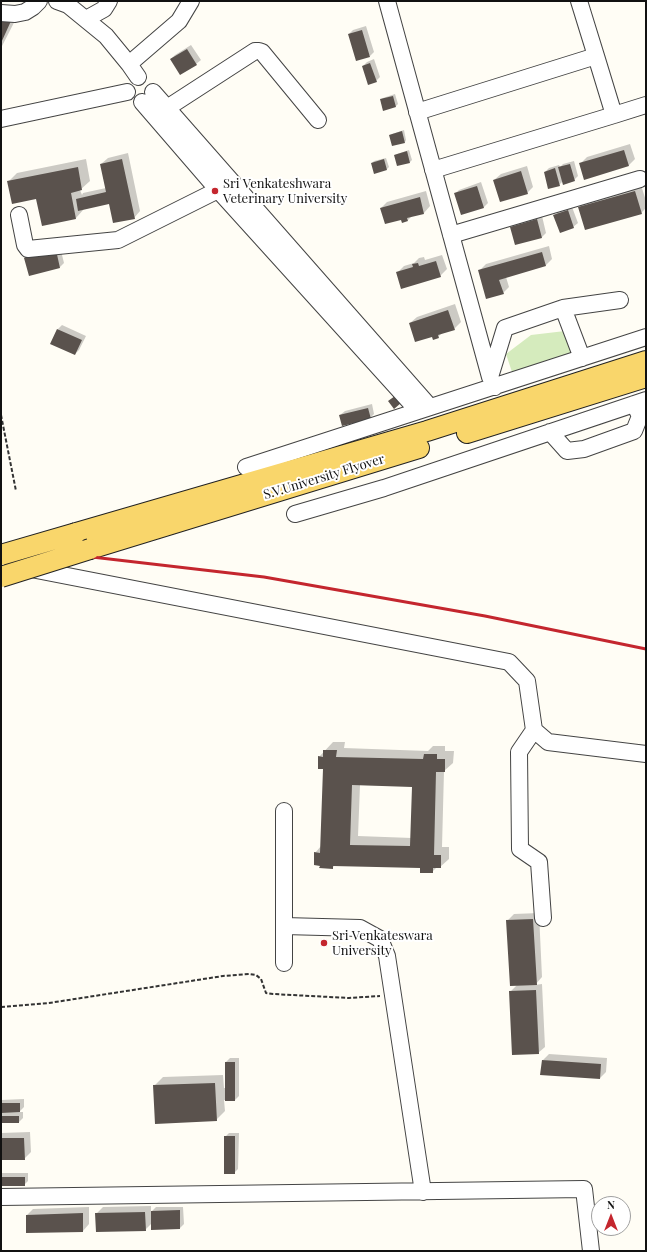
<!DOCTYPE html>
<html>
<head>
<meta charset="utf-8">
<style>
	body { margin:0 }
	#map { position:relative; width:647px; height:1252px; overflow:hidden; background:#fffdf5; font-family:"Playfair Display",serif }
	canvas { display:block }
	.frame { position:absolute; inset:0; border:2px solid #111; pointer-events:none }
	.north { position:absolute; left:591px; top:1196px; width:40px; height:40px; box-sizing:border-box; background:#fff; border:1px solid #a0a0a0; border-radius:50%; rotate:0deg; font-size:11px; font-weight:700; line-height:16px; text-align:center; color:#111 }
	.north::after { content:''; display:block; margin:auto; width:14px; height:18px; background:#c4262e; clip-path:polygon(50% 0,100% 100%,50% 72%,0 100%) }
</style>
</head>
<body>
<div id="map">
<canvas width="647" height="1252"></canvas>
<div class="frame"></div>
<div class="north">N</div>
</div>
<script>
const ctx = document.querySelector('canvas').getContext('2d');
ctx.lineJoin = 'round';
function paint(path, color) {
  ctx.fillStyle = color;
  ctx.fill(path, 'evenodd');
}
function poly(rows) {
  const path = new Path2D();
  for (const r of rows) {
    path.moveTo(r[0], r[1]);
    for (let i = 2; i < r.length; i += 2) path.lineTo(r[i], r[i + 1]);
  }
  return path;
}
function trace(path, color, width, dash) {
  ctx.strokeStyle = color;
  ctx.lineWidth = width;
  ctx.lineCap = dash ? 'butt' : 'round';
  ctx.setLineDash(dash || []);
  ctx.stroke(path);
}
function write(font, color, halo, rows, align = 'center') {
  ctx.font = font + ' "Playfair Display",serif';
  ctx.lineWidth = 4;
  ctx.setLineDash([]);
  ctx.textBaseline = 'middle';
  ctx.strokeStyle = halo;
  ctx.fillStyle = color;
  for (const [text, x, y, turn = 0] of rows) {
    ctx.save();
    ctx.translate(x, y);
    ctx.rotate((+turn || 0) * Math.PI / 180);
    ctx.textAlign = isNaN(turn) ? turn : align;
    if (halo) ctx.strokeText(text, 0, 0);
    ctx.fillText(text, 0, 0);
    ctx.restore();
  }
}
const green = poly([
	[565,331,575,358,514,378,506,354,531,335]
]);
const shadow = poly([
	[1,5,19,13,1,48],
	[366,26,374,52,370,56,349,34,353,30],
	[191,45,201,60,196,64,180,74,171,59,175,55],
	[374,59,380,77,376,81,363,66,367,62],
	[395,94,398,104,396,106,384,110,381,100,383,98],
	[404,130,406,140,405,142,390,135,392,134],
	[630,144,635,159,629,165,580,164,587,157],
	[409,150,412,160,410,162,398,165,395,155,397,154],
	[128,153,140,211,134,218,110,203,84,209,76,218,43,224,37,198,8,182,17,173,86,159,90,181,80,190,82,195,83,193,106,188,101,164,108,158],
	[386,158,389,167,387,169,375,173,372,163,374,161],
	[574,161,578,176,574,180,563,181,559,185,545,172,549,168,559,165,560,167,563,164],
	[527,166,533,187,527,193,494,180,501,174],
	[481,182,488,203,484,207,462,214,455,194,459,190],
	[641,185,646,201,646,208,641,213,579,207,586,201],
	[426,191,430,206,424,213,412,216,408,220,381,208,387,202],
	[572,207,578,223,573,227,555,215,559,211],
	[542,216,546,233,542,237,515,244,511,227,515,223],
	[549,246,552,259,546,265,506,277,509,287,503,293,479,271,486,264],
	[60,247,64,263,60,267,25,258,30,254],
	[442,255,447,269,440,276,397,273,404,266,414,263,419,258,424,257,425,260],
	[455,304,461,322,454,329,443,332,438,337,432,336,410,323,417,317],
	[62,325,86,336,79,350,75,354,58,329],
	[372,404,374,414,370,418,340,415,345,411],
	[333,742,345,742,344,748,428,751,433,746,445,746,445,751,454,751,453,763,444,771,442,847,449,847,449,859,440,867,437,867,432,872,421,867,335,865,332,868,321,865,315,853,321,846,324,769,319,757],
	[360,785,413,786,412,838,358,836],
	[539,913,542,977,535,985,542,984,545,1047,538,1053,510,992,517,985,507,921,514,914],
	[549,1054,607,1058,606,1072,600,1078,543,1060],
	[230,1058,239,1058,239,1096,235,1100,224,1100,225,1111,216,1120,154,1086,163,1077,223,1075,224,1088,226,1088,226,1062],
	[24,1099,24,1107,19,1112,23,1112,23,1118,19,1122,1,1122,1,1100],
	[30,1132,31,1152,24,1159,1,1159,1,1133],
	[229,1133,239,1133,238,1169,234,1173,225,1137],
	[1,1173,28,1173,28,1181,24,1185,1,1185],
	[151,1206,151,1212,156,1207,183,1207,184,1224,180,1228,152,1223,145,1230,96,1214,103,1207],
	[89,1207,89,1224,83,1231,27,1232,27,1215,33,1209]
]);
const building = poly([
	[1,17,11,21,1,43],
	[362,30,370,57,356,61,348,34],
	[187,49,197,65,180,75,170,59],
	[370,63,377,82,368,85,362,66],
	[393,96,396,107,383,111,380,99],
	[402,131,405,143,392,146,389,135],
	[624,150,629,166,584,180,579,163],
	[407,151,410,163,397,166,394,155],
	[122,159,135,219,113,223,109,204,78,211,76,199,106,192,100,164],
	[384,159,387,170,374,174,371,163],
	[570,164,575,181,563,185,558,167],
	[78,167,82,190,71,193,76,219,42,226,36,199,12,204,7,181],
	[555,168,560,186,548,189,544,172],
	[521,171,528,194,500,202,493,180],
	[477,186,484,208,461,215,454,193],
	[635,191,642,214,585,230,578,207],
	[420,197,424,214,407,218,408,221,402,223,401,220,385,224,380,208],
	[568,210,574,228,560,233,553,215],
	[537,219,542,238,515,245,510,227],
	[56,250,60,268,29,276,24,258],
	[542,252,546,266,499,280,504,294,486,299,478,270],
	[436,261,441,277,401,289,396,272,413,267,412,264,418,263,419,266],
	[448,310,455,330,438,335,439,338,433,340,432,337,415,342,409,323],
	[57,329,82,340,75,355,50,344],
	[395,396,401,403,394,409,388,401],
	[368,408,371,419,342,426,339,415],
	[323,750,337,750,336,757,423,759,424,754,437,754,437,759,445,759,445,772,436,772,434,855,441,855,441,868,433,868,433,873,420,873,420,868,333,866,333,869,319,868,320,866,314,865,314,852,320,853,323,769,318,769,318,756,323,757],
	[352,785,412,787,410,846,350,845],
	[533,919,537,985,510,986,506,920],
	[536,990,539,1054,512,1055,509,991],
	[542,1060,601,1064,600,1079,540,1075],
	[225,1062,235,1062,235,1101,225,1101],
	[215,1083,217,1121,155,1124,153,1085],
	[1,1103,20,1103,20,1112,1,1113],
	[1,1116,19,1116,19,1123,1,1123],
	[224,1136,235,1136,235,1174,224,1174],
	[1,1138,24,1138,25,1160,1,1160],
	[1,1177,25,1177,25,1186,1,1186],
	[180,1210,180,1229,151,1230,151,1211],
	[145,1212,146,1231,96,1232,95,1213],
	[83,1213,83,1232,26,1233,26,1215]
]);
const path = poly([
	[1,415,16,491],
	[1,1007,49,1003,223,976,249,974,256,975,261,979,266,993,273,994,349,998,380,996]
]);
const minor = poly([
	[57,1,68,5,106,36,129,64,138,77],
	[387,1,490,377,495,387],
	[579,1,596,56],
	[1,13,15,14,25,12,33,7,39,1],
	[86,19,104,9,109,1],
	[129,64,179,21,191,1],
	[153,92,430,407],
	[142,102,218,190,418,411],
	[167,108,255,51,259,51,262,52,318,120],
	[417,112,596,56,614,115,646,105],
	[1,119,127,92],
	[433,170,614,115],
	[19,215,25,245,28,249,118,240,218,190],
	[451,235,640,179],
	[563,308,620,300],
	[490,377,505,328,563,308,582,358],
	[550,432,567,451,584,449,634,431,640,416,634,404],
	[246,467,646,337],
	[295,514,384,488,646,400],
	[1,563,509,662,527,681,534,730,548,742,646,754],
	[534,730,519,752,520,849,539,862,543,918],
	[284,926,360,928,380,939,387,956,423,1192],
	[284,963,284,811],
	[1,1197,584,1189,591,1251]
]);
const major = poly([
	[467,433,646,377],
	[76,533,427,431,646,361],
	[90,549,419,448]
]);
const rail = poly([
	[1,551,92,557,264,577,485,616,646,649]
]);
const majorBridge = poly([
	[1,555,76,533],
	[1,577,90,549]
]);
const markers = [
	[215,191,4,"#c4262e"],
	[324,943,4,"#c4262e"]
];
const poiNames = [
	["Sri Venkateshwara",223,184],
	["Veterinary University",223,199],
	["Sri Venkateswara",332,936],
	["University",332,951]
];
const streetNames = [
	["S.V.University Flyover",324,477,-17]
];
paint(green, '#d5ebbd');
paint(shadow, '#0003');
paint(building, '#5a524d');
trace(minor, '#444', 18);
trace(major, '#222', 22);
trace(path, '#333', 2, [4, 2]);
trace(minor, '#fff', 16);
trace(major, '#f9d66b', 20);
trace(rail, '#c4262e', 3);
trace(majorBridge, '#222', 22, []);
trace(majorBridge, '#f9d66b', 20);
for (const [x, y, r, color] of markers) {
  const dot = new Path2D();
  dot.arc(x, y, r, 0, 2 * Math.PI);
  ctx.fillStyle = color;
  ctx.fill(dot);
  trace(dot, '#fff', 1.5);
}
write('13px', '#111', '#fff', poiNames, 'left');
write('13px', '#111', '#fff', streetNames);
</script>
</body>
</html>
